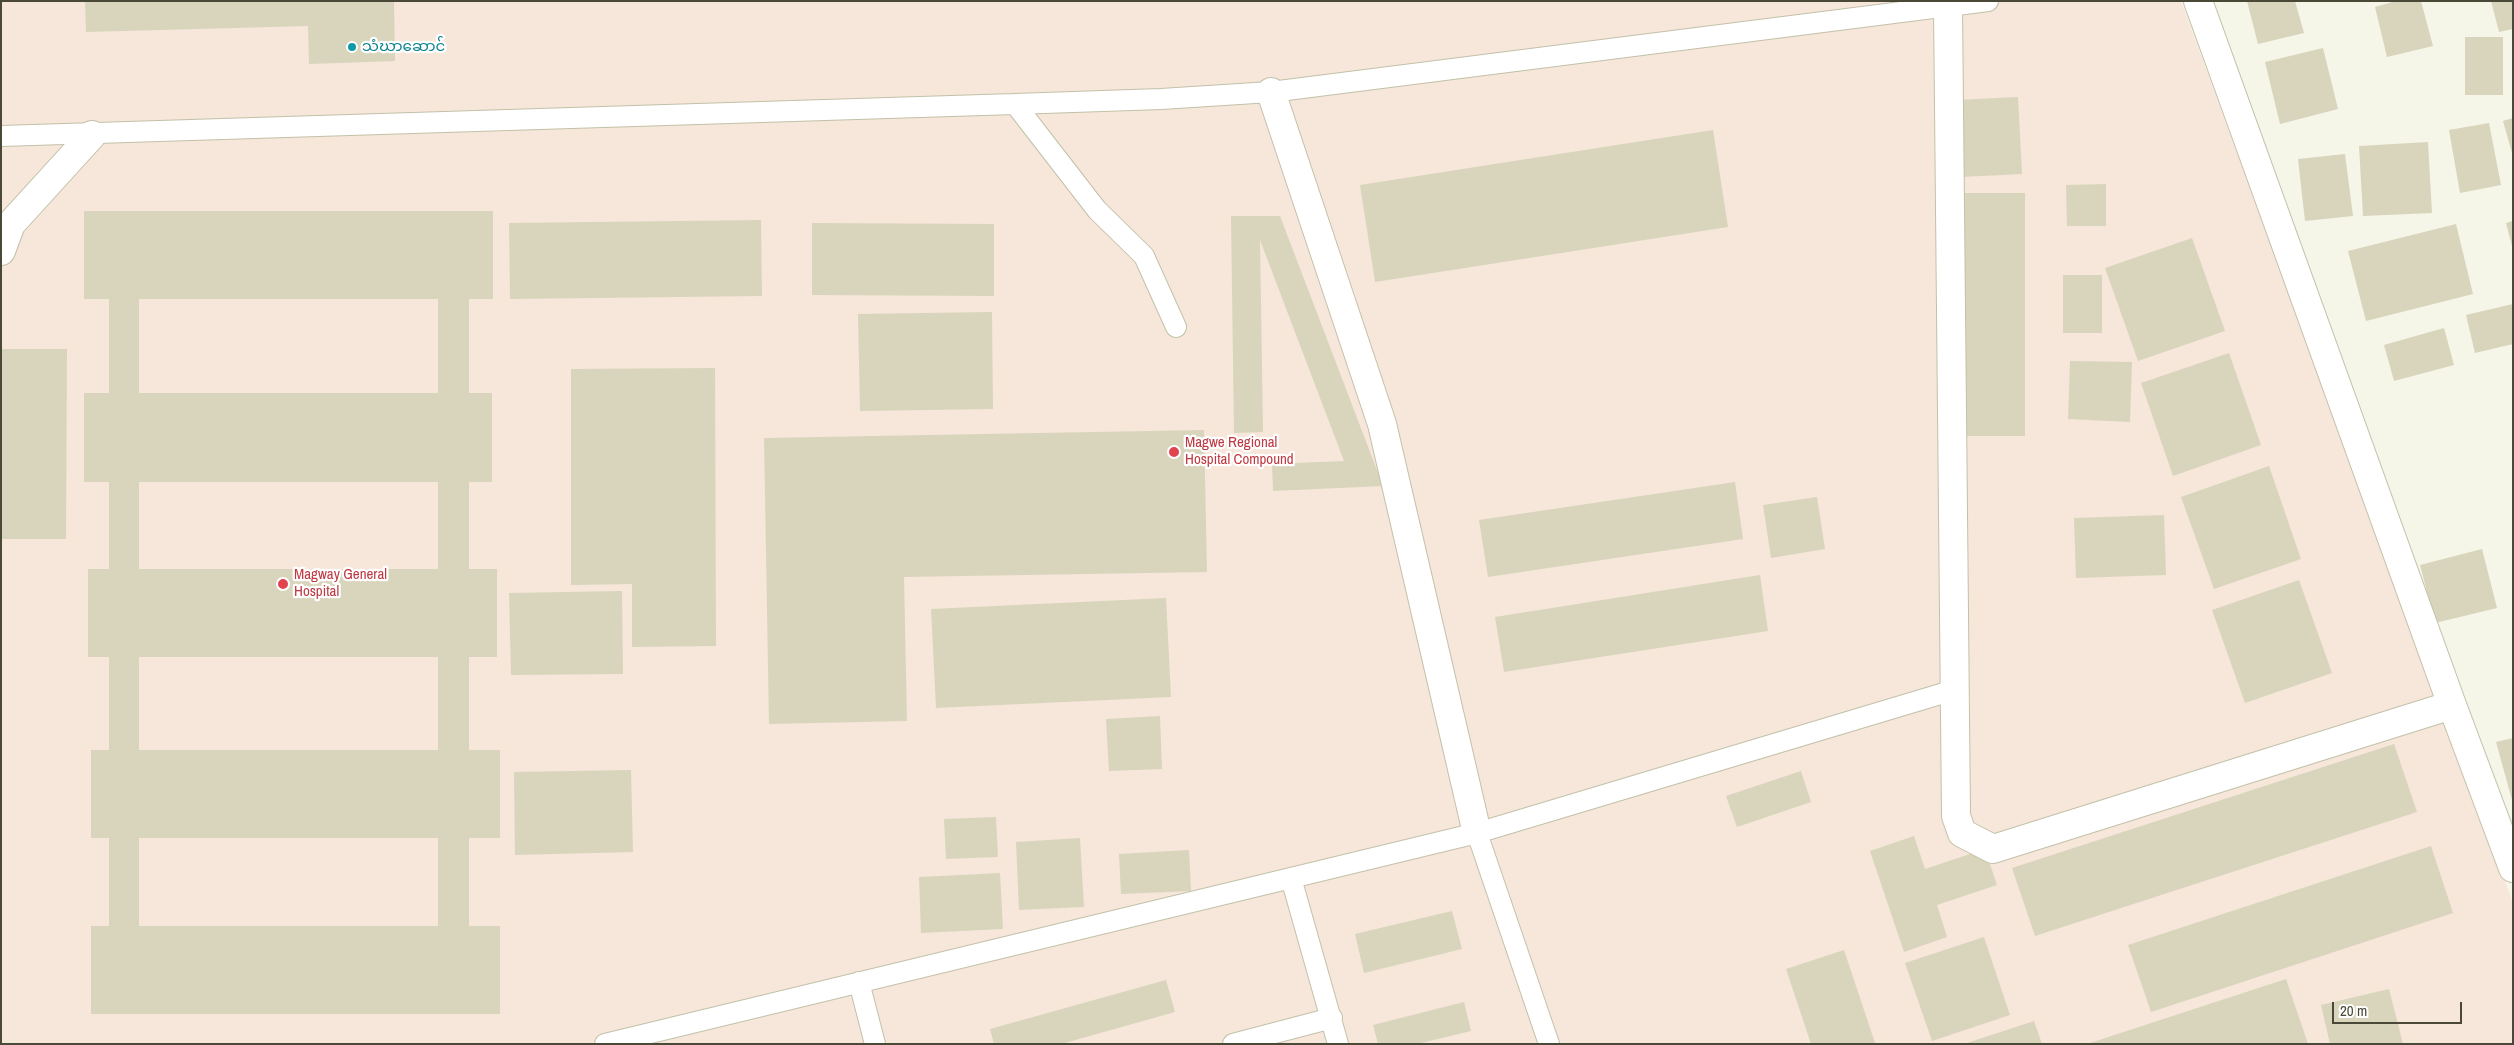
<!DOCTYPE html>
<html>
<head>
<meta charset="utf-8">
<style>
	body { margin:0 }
	#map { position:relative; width:2514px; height:1045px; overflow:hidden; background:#f5f5e8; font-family:"Archivo Narrow",sans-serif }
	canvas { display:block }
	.frame { position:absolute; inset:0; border:2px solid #4a4836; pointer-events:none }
	.scale { position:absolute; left:2332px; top:1002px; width:130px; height:22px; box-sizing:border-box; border:2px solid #4a4836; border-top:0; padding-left:6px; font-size:15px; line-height:18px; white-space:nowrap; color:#4a4836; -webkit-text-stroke:4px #fff; paint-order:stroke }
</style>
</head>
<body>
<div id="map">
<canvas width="2514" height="1045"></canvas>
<div class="frame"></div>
<div class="scale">20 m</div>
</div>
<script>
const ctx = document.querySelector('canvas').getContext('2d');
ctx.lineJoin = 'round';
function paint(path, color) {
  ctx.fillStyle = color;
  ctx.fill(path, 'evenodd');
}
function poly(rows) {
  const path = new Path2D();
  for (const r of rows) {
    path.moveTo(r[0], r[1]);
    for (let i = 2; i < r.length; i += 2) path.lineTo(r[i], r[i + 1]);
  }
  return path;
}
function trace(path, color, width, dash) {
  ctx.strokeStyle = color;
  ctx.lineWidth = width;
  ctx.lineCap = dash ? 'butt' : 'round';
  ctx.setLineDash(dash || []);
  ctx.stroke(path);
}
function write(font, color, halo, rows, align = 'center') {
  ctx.font = font + ' "Archivo Narrow","Noto Sans Myanmar",sans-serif';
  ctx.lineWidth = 4.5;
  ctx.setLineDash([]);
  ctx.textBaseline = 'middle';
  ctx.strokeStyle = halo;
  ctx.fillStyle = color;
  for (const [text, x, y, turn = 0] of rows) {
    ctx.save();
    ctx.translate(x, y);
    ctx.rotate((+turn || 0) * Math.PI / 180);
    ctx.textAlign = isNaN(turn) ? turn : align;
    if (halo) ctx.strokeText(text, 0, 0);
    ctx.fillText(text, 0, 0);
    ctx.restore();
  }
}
const medical = poly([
	[1,1,2181,1,2513,903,2513,1044,1,1044]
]);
const building = poly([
	[85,1,394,1,395,61,309,64,308,26,86,32],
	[2247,1,2295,1,2304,33,2258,44],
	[2396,1,2421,1,2433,46,2387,57,2375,7],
	[2491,1,2513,1,2513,29,2499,32],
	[2465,37,2503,37,2503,95,2465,95],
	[2323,48,2338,109,2280,124,2265,62],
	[2018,97,2022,174,1961,177,1957,100],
	[2513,118,2513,153,2512,153,2503,121],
	[2489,123,2501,185,2460,193,2449,130],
	[1713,130,1728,227,1375,282,1360,185],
	[2428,142,2432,213,2363,216,2359,146],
	[2345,154,2353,216,2305,221,2298,159],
	[2106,184,2106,226,2067,226,2066,185],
	[1961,193,2025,193,2025,436,1961,436],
	[84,211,493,211,493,299,469,299,469,393,492,393,492,482,469,482,469,569,497,569,497,657,469,657,469,750,500,750,500,838,469,838,469,926,500,926,500,1014,91,1014,91,926,109,926,109,838,91,838,91,750,109,750,109,657,88,657,88,569,109,569,109,482,84,482,84,393,109,393,109,299,84,299],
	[139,299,438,299,438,393,139,393],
	[139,482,438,482,438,569,139,569],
	[139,657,438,657,438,750,139,750],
	[139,838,438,838,438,926,139,926],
	[1231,216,1280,216,1383,486,1273,491,1272,464,1344,461,1260,240,1263,432,1234,433],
	[761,220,762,296,510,299,509,223],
	[2513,221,2513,246,2512,246,2506,223],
	[812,223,994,224,994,296,812,295],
	[2456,224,2473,294,2366,321,2348,251],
	[2192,238,2225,331,2138,361,2105,268],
	[2063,275,2102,275,2102,333,2063,333],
	[2513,304,2513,344,2475,353,2466,315],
	[992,312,993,409,860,411,858,314],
	[2444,328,2454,365,2394,381,2384,345],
	[1,349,67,349,66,539,1,539],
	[2229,353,2261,445,2173,476,2141,383],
	[2070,361,2132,362,2130,422,2068,419],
	[715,368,716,646,632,647,632,584,571,585,571,369],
	[1204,430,1207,572,904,577,907,721,769,724,764,438],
	[2269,466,2301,559,2214,589,2181,497],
	[1735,482,1743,539,1488,577,1479,520],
	[1817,497,1825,549,1771,558,1763,505],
	[2164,515,2166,575,2076,578,2074,518],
	[2482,549,2497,608,2435,623,2420,565],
	[1760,575,1768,631,1504,672,1495,617],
	[2299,580,2332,673,2245,703,2212,610],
	[622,591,623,674,511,675,509,593],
	[1166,598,1171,697,936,708,931,609],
	[1160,716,1162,769,1109,771,1106,719],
	[2513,738,2513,800,2512,800,2496,742],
	[2394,744,2417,812,2035,936,2012,868],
	[631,770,633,852,515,855,514,772],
	[1801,771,1811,802,1737,827,1726,796],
	[996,817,998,857,946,859,944,819],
	[1914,836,1925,869,1985,849,1997,885,1937,905,1947,937,1904,952,1870,851],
	[1080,838,1084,907,1019,910,1016,842],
	[2431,846,2453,913,2151,1012,2128,945],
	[1189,850,1191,891,1121,894,1119,854],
	[1000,873,1003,929,921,933,919,877],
	[1452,911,1462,949,1364,973,1355,934],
	[1984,937,2010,1015,1932,1041,1905,963],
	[1844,950,1875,1043,1811,1044,1786,969],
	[2286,979,2308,1044,2090,1044,2090,1043],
	[1166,980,1175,1012,1061,1044,994,1044,990,1029],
	[2389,989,2403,1044,2330,1044,2321,1005],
	[1464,1002,1471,1031,1417,1044,1378,1044,1373,1025],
	[2034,1021,2042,1044,1967,1044,1967,1043]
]);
const service = poly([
	[1015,104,1161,99,1271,92,1988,1],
	[1,136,1015,104,1097,210,1144,256,1176,327],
	[1477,833,1549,1044],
	[1291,878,1338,1044],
	[859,982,875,1044],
	[605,1044,1477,833,1954,690],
	[1233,1044,1332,1018]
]);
const minor = poly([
	[2198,1,2452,705,2513,868],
	[1948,7,1956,816,1962,833,1993,849,2452,705],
	[1271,92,1382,424,1477,833],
	[1,251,11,224,92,135]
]);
const markers = [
	[352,47,5,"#0f9aa8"],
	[1174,452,6,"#e0444e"],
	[283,584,6,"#e0444e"]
];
const cultureNames = [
	["သံဃာဆောင်",362,47]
];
const healthNames = [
	["Magwe Regional",1185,443],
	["Hospital Compound",1185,460],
	["Magway General",294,575],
	["Hospital",294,592]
];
paint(medical, '#f7e6da');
paint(building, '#d8d5bc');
trace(service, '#c2c1a9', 22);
trace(minor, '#c2c1a9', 30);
trace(service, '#fff', 20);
trace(minor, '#fff', 28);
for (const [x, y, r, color] of markers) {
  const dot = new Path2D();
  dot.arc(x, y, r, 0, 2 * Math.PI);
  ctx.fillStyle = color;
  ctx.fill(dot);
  trace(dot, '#fff', 2);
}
write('15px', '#0d838f', '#fff', cultureNames, 'left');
write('15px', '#be3a42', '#fff', healthNames, 'left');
</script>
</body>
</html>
